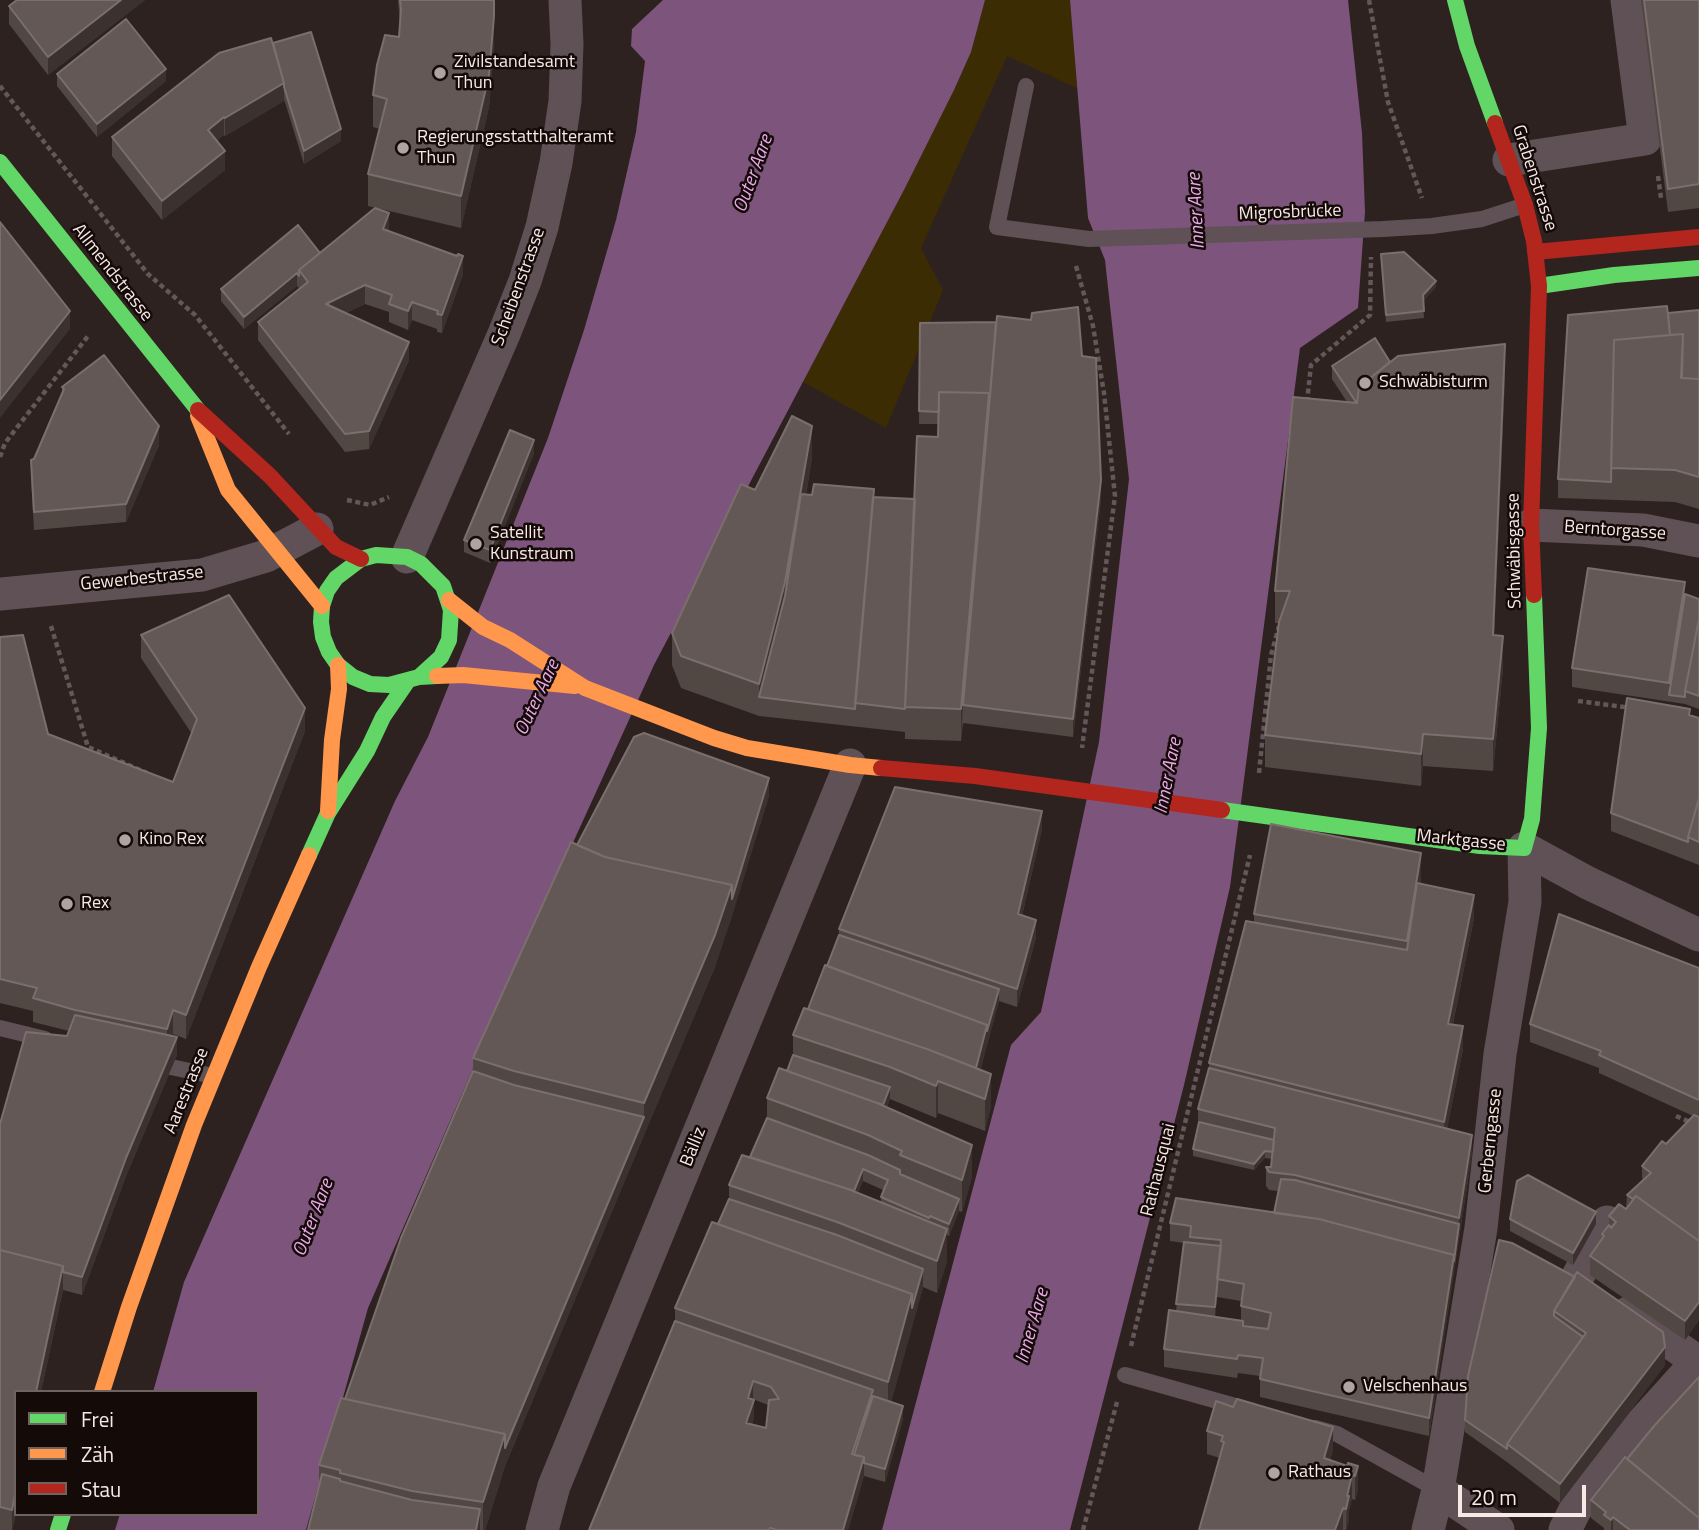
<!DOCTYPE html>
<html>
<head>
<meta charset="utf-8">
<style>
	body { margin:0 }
	#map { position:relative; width:1699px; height:1530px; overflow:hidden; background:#2e2221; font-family:"Titillium Web",sans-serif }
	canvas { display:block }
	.legend { position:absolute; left:14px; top:1390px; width:245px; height:126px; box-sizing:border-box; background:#140b09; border:2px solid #6f6361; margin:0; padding:9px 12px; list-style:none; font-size:21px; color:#f8e8e6 }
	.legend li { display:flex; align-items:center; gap:14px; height:35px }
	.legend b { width:35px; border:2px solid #6f6361 }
	.scale { position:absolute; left:1458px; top:1485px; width:128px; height:32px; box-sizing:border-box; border:4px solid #f8e8e6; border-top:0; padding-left:9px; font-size:21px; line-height:24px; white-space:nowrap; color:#f8e8e6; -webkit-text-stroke:5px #140b09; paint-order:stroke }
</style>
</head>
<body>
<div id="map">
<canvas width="1699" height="1530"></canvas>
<ul class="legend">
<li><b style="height:9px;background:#63d668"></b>Frei</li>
<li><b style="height:9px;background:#ff974d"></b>Zäh</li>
<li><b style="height:9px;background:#b3261e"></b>Stau</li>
</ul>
<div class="scale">20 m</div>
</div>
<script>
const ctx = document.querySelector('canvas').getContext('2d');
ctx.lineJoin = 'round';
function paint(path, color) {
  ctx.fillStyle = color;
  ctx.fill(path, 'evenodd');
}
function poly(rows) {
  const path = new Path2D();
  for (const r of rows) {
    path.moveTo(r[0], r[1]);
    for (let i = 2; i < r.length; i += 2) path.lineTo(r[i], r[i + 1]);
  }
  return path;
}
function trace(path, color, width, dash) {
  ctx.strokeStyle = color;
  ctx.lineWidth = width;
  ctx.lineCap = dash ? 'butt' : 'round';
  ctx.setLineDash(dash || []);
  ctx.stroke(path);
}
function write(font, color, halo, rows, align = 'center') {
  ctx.font = font + ' "Titillium Web",sans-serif';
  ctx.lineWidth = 5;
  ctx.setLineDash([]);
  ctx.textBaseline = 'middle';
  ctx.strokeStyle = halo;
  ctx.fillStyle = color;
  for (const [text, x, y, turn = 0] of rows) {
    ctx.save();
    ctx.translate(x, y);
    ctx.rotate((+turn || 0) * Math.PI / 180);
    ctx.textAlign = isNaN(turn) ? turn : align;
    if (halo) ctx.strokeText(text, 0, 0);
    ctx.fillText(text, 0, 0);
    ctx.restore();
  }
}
const green = poly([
	[985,0,1070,0,1077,88,1007,56,921,248,943,290,886,428,803,382,905,188,954,90,971,52]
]);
const water = poly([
	[663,0,985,0,971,52,954,90,905,188,654,665,550,893,368,1308,306,1530,115,1530,120,1514,257,1514,257,1392,153,1392,184,1282,395,801,428,737,548,438,584,330,616,220,636,132,645,61,631,46,632,29],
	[1070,0,1348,0,1362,133,1365,212,1358,308,1300,348,1230,887,1184,1085,1070,1530,882,1530,1011,1045,1041,1012,1099,742,1129,479,1105,260,1088,218]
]);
const path = poly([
	[1369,0,1388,102,1422,198],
	[0,86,148,274,195,315,289,434],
	[1658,176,1661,198],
	[1076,266,1093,326,1104,393,1115,496,1082,748],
	[1307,402,1311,365,1370,315,1371,257],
	[0,457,5,443,88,336],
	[347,500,370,505,389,497],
	[51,626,88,747,147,773],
	[1578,701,1632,708],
	[1259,773,1271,655,1279,626],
	[1676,1116,1699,1126],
	[1131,1346,1250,855],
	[1083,1530,1117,1402]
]);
const lane = poly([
	[1026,86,997,227,1089,239,1383,229,1432,226,1482,219,1525,205],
	[0,1028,45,1039],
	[171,1067,213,1076],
	[1125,1375,1253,1411],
	[1315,1428,1337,1434,1438,1490]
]);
const street = poly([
	[1509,160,1645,139,1627,0],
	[1531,525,1643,530,1699,541],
	[407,557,504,334,525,281,542,227,556,163,565,101,567,44,565,0],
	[0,594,202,575,266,556,317,529],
	[1577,1278,1607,1222],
	[1628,1313,1698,1362],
	[1438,1490,1498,1530],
	[542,1530,554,1486,850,765],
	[1428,1530,1438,1490,1481,1228,1500,1054,1525,902,1524,848,1588,883,1699,935],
	[1565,1530,1575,1510,1643,1422,1699,1360]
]);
const fast = poly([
	[1455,0,1467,46,1495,123],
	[0,162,198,410],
	[1539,286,1614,275,1699,268],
	[419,677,441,657,449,640,451,610,443,586,421,564,407,557,376,555,361,559,336,578,327,591,322,606,321,622,323,637,329,652,338,665,353,677,370,684,389,685,419,677,437,676],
	[1222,810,1480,846,1524,848,1532,819,1539,728,1534,595],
	[309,855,328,813,367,751,383,717,407,682],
	[58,1530,63,1514]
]);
const slow = poly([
	[198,416,228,490,322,606],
	[449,600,483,627,510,640,585,688,714,738,747,748,850,765,881,768],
	[437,676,463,675,575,686],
	[328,811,332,740,339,689,338,665],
	[102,1392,129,1307,194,1125,259,967,309,855]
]);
const jam = poly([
	[1495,123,1525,205,1534,241,1539,286,1531,525,1534,595],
	[1535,252,1699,237],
	[198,410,270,476,336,547,361,559],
	[881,768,975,776,1222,810]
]);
const wall = poly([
	[17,0,145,0,48,75,9,24,9,6],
	[398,0,494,0,494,48,489,107,461,228,368,206,368,174,380,129,373,127,373,95,399,37,400,26],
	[1641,0,1699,0,1699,208,1668,212],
	[273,43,341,141,304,164,284,99,284,101,225,136,224,135,216,141,225,170,162,220,112,156,112,137],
	[57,74,166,81,97,137,57,86],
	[389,231,463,274,442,333,437,332,437,329,412,320,408,330,389,322,389,312,365,304,346,313,409,360,369,449,345,452,258,340,258,322,300,289,297,286,244,329,221,301,221,289,320,253],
	[1381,254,1436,287,1423,301,1424,318,1386,322],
	[1699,310,1699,509,1675,502,1558,498,1558,479,1668,313],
	[920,323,1082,356,1101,499,1073,737,963,723,961,741,905,739,905,730,905,732,759,716,681,688,672,665,672,633,755,490,812,458,806,495,915,499,938,437,939,424,919,424],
	[1390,362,1505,376,1494,635,1503,668,1493,771,1423,766,1421,786,1265,767,1265,735,1279,623,1275,623,1275,591,1347,402,1332,379,1332,366],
	[62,387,159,445,126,522,34,530,31,478,31,460,34,459,62,394],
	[534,453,490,563,464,552,464,540],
	[1685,594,1699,599,1699,709,1685,704,1572,687,1572,668],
	[141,635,305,731,186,1039,173,1034,177,1055,126,1176,82,1295,63,1290,41,1392,16,1392,16,1514,12,1530,0,1530,0,1124,67,1036,69,1031,33,1022,33,1011,0,1003,0,637,48,734,173,782,192,734,141,658],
	[1690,715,1699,718,1699,865,1611,831,1611,813],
	[769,796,715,967,644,1135,505,1466,485,1530,308,1530,319,1488,319,1465,473,1071,473,1058,577,845],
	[1042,829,1022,916,1036,938,1017,1007,999,1001,980,1070,991,1106,985,1131,938,1113,936,1118,890,1099,887,1107,972,1177,962,1212,959,1211,949,1236,947,1235,947,1261,937,1293,923,1287,891,1402,903,1419,885,1482,864,1476,848,1530,589,1530,675,1321,675,1308,729,1199,729,1185,750,1157,767,1118,767,1098,787,1071,793,1055,793,1035,808,1009,827,966,839,935,839,929],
	[863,1181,883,1190,881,1197,881,1202,858,1193],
	[753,1399,768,1405,766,1428,752,1424,754,1418],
	[1421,884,1474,918,1453,1024,1463,1049,1447,1129,1472,1153,1429,1436,1260,1397,1260,1376,1238,1373,1237,1378,1164,1367,1164,1349,1176,1311,1184,1243,1170,1241,1170,1223,1274,1213,1278,1191,1269,1190,1266,1186,1266,1167,1271,1167,1272,1159,1265,1158,1254,1170,1193,1156,1193,1149,1198,1128,1198,1109,1209,1068,1209,1063,1254,922,1254,914],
	[1217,1296,1217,1297,1241,1301,1241,1320,1215,1317],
	[1699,968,1699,1320,1685,1340,1590,1275,1590,1256,1602,1240,1602,1234,1609,1226,1609,1216,1626,1209,1627,1195,1643,1179,1642,1178,1642,1166,1666,1144,1693,1116,1599,1073,1599,1068,1530,1042,1530,1024],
	[1510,1219,1596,1224,1573,1265,1510,1231],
	[1499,1240,1665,1365,1560,1503,1507,1462,1465,1432,1465,1420],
	[1207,1431,1333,1450,1330,1460,1347,1466,1358,1466,1358,1490,1355,1500,1352,1499,1349,1510,1349,1520,1346,1530,1199,1530,1220,1458,1207,1454],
	[1591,1500,1699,1530,1604,1530,1604,1528,1591,1518]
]);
const shadedWall = poly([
	[121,0,145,0,48,75,48,57],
	[494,16,494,48,489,107,461,228,461,196],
	[166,69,166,81,97,137,97,124],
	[284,83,284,101,225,136,225,118],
	[224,117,224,135,208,149,208,130],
	[341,129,341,141,304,164,304,151],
	[225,151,225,170,162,220,162,201],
	[389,213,389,231,383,229],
	[463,256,463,274,442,333,442,315],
	[297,273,297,286,244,329,244,317],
	[1436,281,1436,287,1423,301,1423,295],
	[365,285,365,304,326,322,326,304],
	[412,302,412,320,408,330,408,311],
	[70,311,70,329,0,418,0,400],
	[409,342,409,360,369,449,369,431],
	[1505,344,1505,376,1493,667,1493,635],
	[989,393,989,413,963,705,961,741,961,709],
	[159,426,159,445,126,522,126,504],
	[812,426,812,458,785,614,759,697,759,684],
	[534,440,534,453,490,563,490,550],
	[1101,480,1101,499,1073,737,1073,719],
	[1685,582,1685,601,1669,695,1669,683],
	[1503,636,1503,668,1493,771,1493,739],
	[305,708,305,731,186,1039,186,1015],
	[1423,734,1423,766,1421,786,1421,754],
	[769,778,769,796,732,917,732,899],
	[1042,811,1042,829,1018,933,1018,914],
	[1421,853,1421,885,1407,973,1407,941],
	[732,885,732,917,715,967,644,1135,505,1466,485,1530,483,1530,483,1502,505,1434,644,1117,644,1103],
	[1474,895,1474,918,1448,1047,1448,1024],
	[1036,920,1036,938,1017,1007,1017,989],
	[999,989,999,1001,974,1095,973,1081,987,1025],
	[173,1010,173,1034,167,1052,167,1029],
	[1463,1026,1463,1049,1444,1145,1444,1122],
	[177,1037,177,1055,126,1176,82,1295,82,1277,126,1158],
	[991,1074,991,1106,985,1131,985,1099],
	[938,1081,938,1113,936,1118,936,1086],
	[890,1087,890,1099,877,1135,877,1122],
	[1472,1135,1472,1153,1429,1436,1429,1418],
	[972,1145,972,1177,962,1212,962,1180],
	[1265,1151,1265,1158,1254,1170,1254,1164],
	[863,1169,863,1181,848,1221,848,1208],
	[959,1199,959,1211,949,1236,949,1224],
	[1596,1212,1596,1224,1573,1265,1573,1253],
	[947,1229,947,1261,937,1293,937,1261],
	[63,1266,63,1290,41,1392,36,1392],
	[923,1269,923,1288,888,1414,888,1382,912,1294],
	[1217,1283,1217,1296,1215,1320,1215,1307],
	[1699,1302,1699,1320,1685,1340,1685,1321],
	[1665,1347,1665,1365,1560,1503,1560,1484],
	[753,1381,753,1399,748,1417,748,1398],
	[873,1390,873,1408,856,1461,852,1454],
	[754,1400,754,1418,746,1441,746,1423],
	[903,1406,903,1419,885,1482,885,1469],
	[1333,1427,1333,1450,1324,1481,1324,1458],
	[864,1457,864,1476,848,1530,843,1530],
	[1358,1466,1358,1490,1355,1500,1355,1476],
	[1352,1475,1352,1499,1349,1510,1349,1520,1346,1530,1347,1496],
	[16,1490,16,1514,12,1530,12,1510],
	[1343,1508,1343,1530,1335,1530],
	[480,1509,480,1530,476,1530],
	[1613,1517,1613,1530,1611,1530,1611,1520]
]);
const building = poly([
	[17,0,121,0,48,57,9,6,17,0],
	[400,0,494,0,494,16,489,75,461,196,368,174,387,99,373,95,377,65,385,35,399,37,401,10,400,0],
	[1644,0,1699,0,1699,184,1668,189,1644,0],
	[126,19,166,69,97,124,57,74,126,19],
	[311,32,341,129,304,151,284,87,284,83,273,43,311,32],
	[271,38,284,83,225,118,224,117,208,130,225,151,162,201,112,137,219,53,271,38],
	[375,208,389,213,383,229,457,256,458,254,463,256,442,315,437,314,438,311,412,302,408,311,389,304,392,295,365,285,326,304,409,342,369,431,345,434,258,322,308,282,299,270,375,208],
	[0,222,70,311,0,400,0,222],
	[298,225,320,253,299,270,299,276,297,273,244,317,221,289,298,225],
	[1404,252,1436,281,1423,295,1424,311,1386,315,1381,254,1404,252],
	[1667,306,1670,335,1614,340,1611,482,1558,479,1568,315,1667,306],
	[1078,307,1082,356,1096,358,1101,480,1073,719,963,705,997,316,1031,320,1032,313,1078,307],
	[1699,310,1699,379,1682,378,1683,334,1670,335,1668,313,1699,310],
	[996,322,989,406,989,393,939,392,939,412,919,411,920,323,996,322],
	[1683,334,1681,378,1699,379,1699,477,1675,470,1611,468,1614,340,1683,334],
	[1375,338,1390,362,1359,387,1357,403,1356,402,1332,366,1375,338],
	[1505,344,1493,635,1503,636,1493,739,1423,734,1421,754,1265,735,1279,622,1290,591,1275,591,1293,397,1357,403,1359,387,1398,356,1505,344],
	[104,355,159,426,126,504,34,512,31,460,34,459,64,389,62,387,104,355],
	[939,392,989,393,961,709,905,707,917,436,938,437,939,392],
	[792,416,812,426,785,582,759,684,681,656,672,633,741,484,755,490,792,416],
	[510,430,534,440,490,550,464,540,510,430],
	[814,484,874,489,855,709,759,697,785,596,801,494,812,495,814,484],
	[873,497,915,499,905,709,855,703,873,497],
	[1588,568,1685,582,1669,683,1572,668,1588,568],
	[1685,594,1699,599,1699,619,1685,691,1685,697,1669,695,1685,594],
	[229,595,305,708,186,1015,173,1010,167,1029,75,1010,33,998,37,988,0,979,0,637,23,635,48,734,173,782,197,719,141,635,229,595],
	[1699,619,1699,696,1685,691,1699,619],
	[1627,698,1690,709,1689,715,1699,718,1699,798,1688,837,1688,842,1611,813,1627,698],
	[644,733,769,778,732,899,732,885,605,857,577,845,634,737,644,733],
	[895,787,1042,811,1018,914,1036,920,1017,989,839,929,895,787],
	[1699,798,1699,842,1688,837,1699,798],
	[1271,824,1421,853,1407,941,1254,914,1271,824],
	[571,842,605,857,732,885,715,935,644,1103,514,1071,473,1058,571,842],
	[1417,883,1474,895,1448,1024,1463,1026,1444,1122,1209,1063,1246,921,1407,950,1417,883],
	[1559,914,1699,968,1699,1100,1599,1055,1601,1051,1530,1024,1559,914],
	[839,935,999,989,987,1031,987,1025,827,966,839,935],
	[825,965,987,1025,976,1068,927,1049,808,1009,825,965],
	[804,1008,927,1049,991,1074,985,1099,938,1081,936,1086,890,1067,793,1035,804,1008],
	[75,1015,177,1037,126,1158,82,1277,63,1272,63,1266,0,1250,0,1124,26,1032,67,1036,75,1015],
	[793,1055,890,1087,883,1105,787,1071,793,1055],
	[779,1068,877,1103,972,1145,962,1180,900,1155,902,1151,868,1135,767,1098,779,1068],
	[1209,1068,1472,1135,1459,1218,1295,1175,1269,1172,1266,1167,1271,1167,1275,1128,1198,1109,1209,1068],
	[473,1071,514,1085,644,1117,505,1448,505,1434,345,1399,401,1238,473,1071],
	[1694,1115,1699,1117,1699,1241,1636,1196,1633,1199,1627,1195,1651,1173,1642,1166,1662,1141,1666,1144,1694,1115],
	[767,1118,868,1155,900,1170,900,1174,959,1199,949,1224,930,1216,929,1218,881,1197,888,1180,863,1169,854,1191,750,1157,767,1118],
	[1199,1122,1274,1140,1273,1152,1265,1151,1254,1164,1193,1149,1199,1122],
	[742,1155,848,1189,947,1229,937,1261,837,1222,729,1185,742,1155],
	[1528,1175,1596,1212,1573,1253,1510,1219,1517,1181,1528,1175],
	[1281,1179,1295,1180,1459,1224,1454,1261,1454,1255,1319,1219,1274,1213,1281,1179],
	[1636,1196,1699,1241,1699,1302,1685,1321,1590,1256,1604,1236,1602,1234,1609,1225,1611,1228,1616,1222,1609,1216,1619,1204,1626,1209,1636,1196],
	[1176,1198,1319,1219,1454,1255,1429,1418,1260,1379,1263,1358,1238,1355,1237,1359,1164,1349,1169,1310,1243,1321,1243,1326,1268,1329,1271,1313,1241,1306,1244,1284,1217,1279,1221,1240,1190,1237,1191,1226,1170,1223,1176,1198],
	[729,1199,837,1235,923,1269,912,1308,912,1294,718,1224,729,1199],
	[712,1222,912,1294,888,1382,675,1308,712,1222],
	[1499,1240,1512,1243,1575,1277,1554,1311,1554,1316,1583,1337,1507,1444,1507,1449,1465,1420,1468,1376,1499,1240],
	[1184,1242,1221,1246,1215,1307,1176,1304,1184,1242],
	[0,1250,63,1266,36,1392,16,1392,16,1490,12,1510,0,1507,0,1250],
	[1577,1272,1663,1332,1665,1347,1560,1484,1507,1444,1586,1333,1554,1311,1577,1272],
	[675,1321,873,1390,852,1454,864,1457,843,1530,777,1530,770,1528,769,1530,589,1530,675,1321],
	[753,1381,771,1387,779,1399,769,1400,766,1428,746,1423,754,1400,748,1398,753,1381],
	[1699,1377,1699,1518,1627,1459,1654,1426,1699,1377],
	[873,1396,903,1406,885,1469,864,1463,864,1457,854,1455,873,1396],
	[341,1398,505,1434,483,1502,412,1491,340,1473,340,1470,319,1465,341,1398],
	[1237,1399,1333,1427,1324,1458,1347,1466,1348,1463,1358,1466,1355,1476,1352,1475,1347,1496,1349,1496,1346,1509,1343,1508,1335,1530,1199,1530,1224,1442,1221,1441,1223,1436,1207,1431,1216,1401,1233,1407,1237,1399],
	[1625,1457,1699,1518,1699,1530,1630,1530,1613,1517,1611,1520,1604,1515,1606,1512,1591,1500,1625,1457],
	[322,1474,340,1479,340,1481,412,1500,480,1509,476,1530,308,1530,322,1474]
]);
const markers = [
	[440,73,7,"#b1a3a1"],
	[403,148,7,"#b1a3a1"],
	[1365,383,7,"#b1a3a1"],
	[476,544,7,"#b1a3a1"],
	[125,840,7,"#b1a3a1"],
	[67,904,7,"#b1a3a1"],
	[1349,1387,7,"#b1a3a1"],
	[1274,1473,7,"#b1a3a1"]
];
const poiNames = [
	["Zivilstandesamt",454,63],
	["Thun",454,84],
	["Regierungsstatthalteramt",417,138],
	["Thun",417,159],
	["Schwäbisturm",1379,383],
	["Satellit",490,534],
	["Kunstraum",490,555],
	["Kino Rex",139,840],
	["Rex",81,904],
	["Velschenhaus",1363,1387],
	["Rathaus",1288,1473]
];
const streetNames = [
	["Grabenstrasse",1534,178,72],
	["Migrosbrücke",1290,213,-2],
	["Allmendstrasse",112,273,52],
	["Scheibenstrasse",519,287,-70],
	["Berntorgasse",1615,531,4],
	["Schwäbisgasse",1515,551,-91],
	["Gewerbestrasse",142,579,-6],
	["Marktgasse",1461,841,6],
	["Aarestrasse",187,1091,-68],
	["Gerberngasse",1491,1141,-84],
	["Bälliz",694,1147,-68],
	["Rathausquai",1159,1170,-76]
];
const waterNames = [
	["Outer Aare",754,174,-70],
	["Inner Aare",1197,211,-93],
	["Outer Aare",538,698,-65],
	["Inner Aare",1169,776,-79],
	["Outer Aare",314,1218,-69],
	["Inner Aare",1033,1326,-74]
];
paint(green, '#3c2c04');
paint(water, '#7d547b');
trace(path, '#645759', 4.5, [5, 3.5]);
trace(lane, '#5f5155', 16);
trace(street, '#5f5155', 33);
trace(fast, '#63d668', 16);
trace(slow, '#ff974d', 16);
trace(jam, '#b3261e', 16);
paint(wall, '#514743');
paint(shadedWall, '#3b312e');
paint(building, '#635855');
trace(building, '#7a6f6c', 2);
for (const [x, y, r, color] of markers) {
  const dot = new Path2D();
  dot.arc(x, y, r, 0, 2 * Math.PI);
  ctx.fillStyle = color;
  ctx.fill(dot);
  trace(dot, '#140b09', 2.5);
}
write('18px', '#f8e8e6', '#140b09', poiNames, 'left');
write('18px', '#f8e8e6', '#140b09', streetNames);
write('italic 19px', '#eaa8e8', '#140b09', waterNames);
</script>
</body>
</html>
